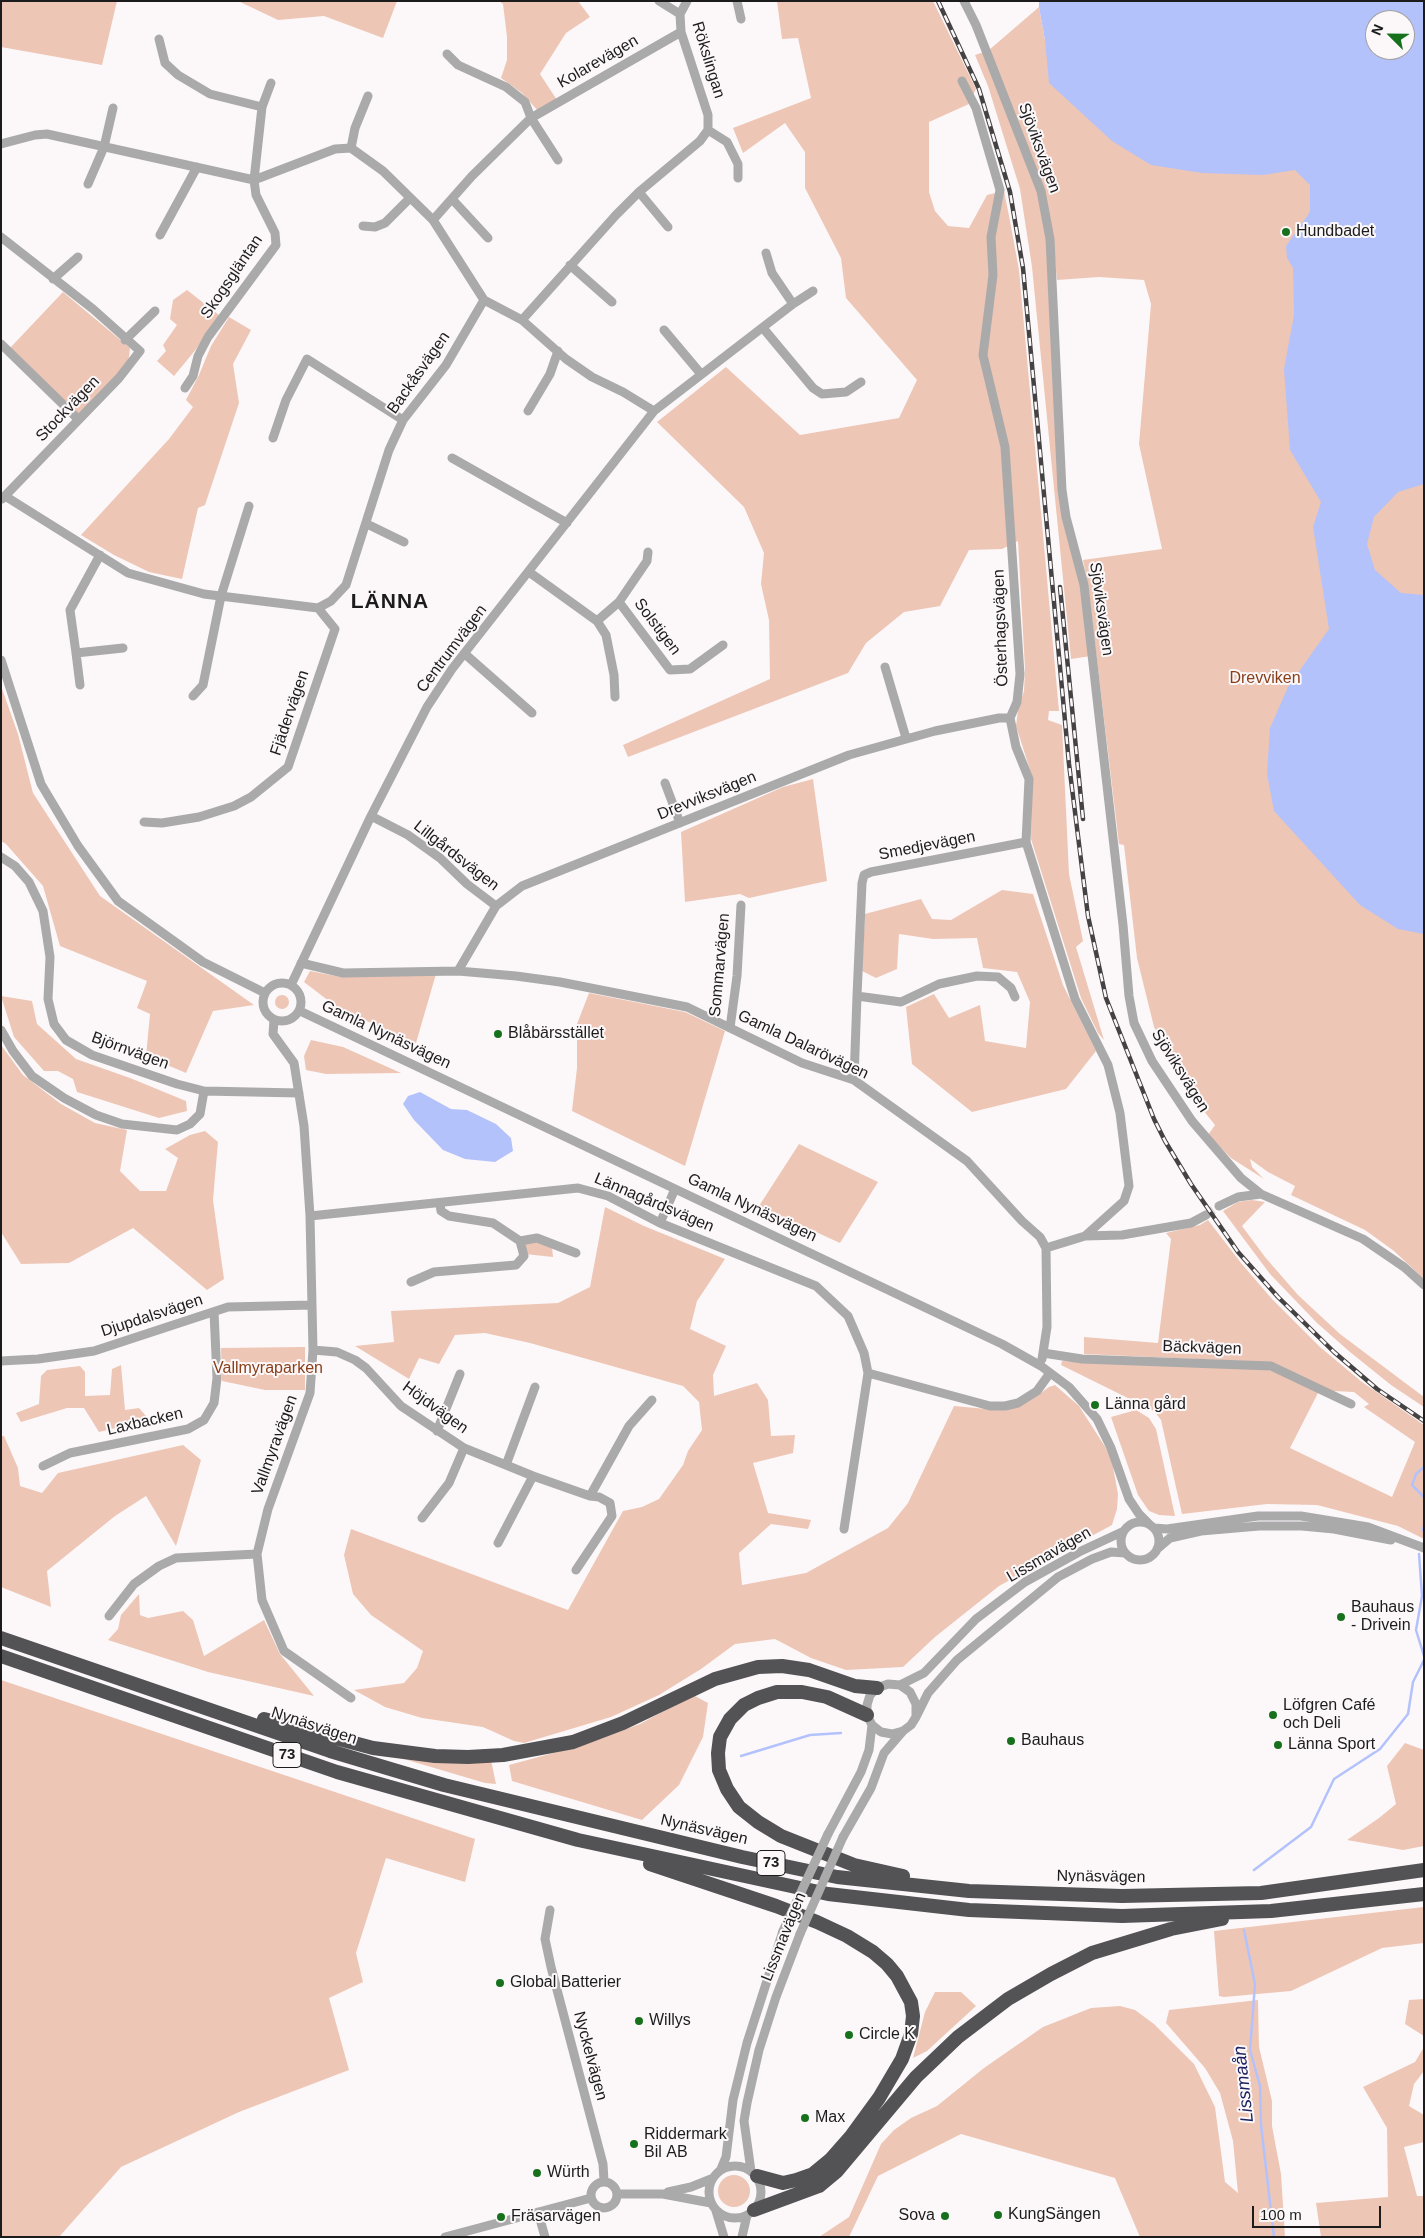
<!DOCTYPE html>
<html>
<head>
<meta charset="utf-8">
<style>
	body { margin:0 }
	#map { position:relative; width:1425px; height:2238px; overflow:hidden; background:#fcf8fa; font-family:Helvetica,sans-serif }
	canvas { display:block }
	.frame { position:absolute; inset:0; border:2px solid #1d1c1c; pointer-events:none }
	.north { position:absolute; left:1365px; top:10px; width:50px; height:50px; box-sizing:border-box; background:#fcf8fa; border:1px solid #a3a0a1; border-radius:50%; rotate:293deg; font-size:14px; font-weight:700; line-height:20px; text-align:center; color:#1d1c1c }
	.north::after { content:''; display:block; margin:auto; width:18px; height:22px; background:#17701c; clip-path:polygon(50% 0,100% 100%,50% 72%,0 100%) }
	.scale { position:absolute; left:1252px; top:2206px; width:129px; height:22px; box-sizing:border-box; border:2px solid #1d1c1c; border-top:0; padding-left:6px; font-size:15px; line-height:18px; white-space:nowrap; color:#1d1c1c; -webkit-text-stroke:4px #fcf8fa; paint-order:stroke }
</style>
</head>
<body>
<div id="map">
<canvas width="1425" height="2238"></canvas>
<div class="frame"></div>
<div class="north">N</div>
<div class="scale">100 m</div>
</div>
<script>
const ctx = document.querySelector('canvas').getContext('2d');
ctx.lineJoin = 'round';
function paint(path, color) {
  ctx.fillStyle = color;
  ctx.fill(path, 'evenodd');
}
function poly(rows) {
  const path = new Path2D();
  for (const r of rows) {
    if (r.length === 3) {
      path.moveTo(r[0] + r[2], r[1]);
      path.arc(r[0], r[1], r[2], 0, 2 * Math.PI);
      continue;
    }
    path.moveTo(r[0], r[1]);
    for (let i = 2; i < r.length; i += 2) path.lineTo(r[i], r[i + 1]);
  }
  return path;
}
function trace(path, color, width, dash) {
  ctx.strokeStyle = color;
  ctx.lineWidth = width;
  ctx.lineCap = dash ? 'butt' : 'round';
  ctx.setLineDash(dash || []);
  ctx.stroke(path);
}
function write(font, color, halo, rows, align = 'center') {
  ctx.font = font + ' Helvetica,sans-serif';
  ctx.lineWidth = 4;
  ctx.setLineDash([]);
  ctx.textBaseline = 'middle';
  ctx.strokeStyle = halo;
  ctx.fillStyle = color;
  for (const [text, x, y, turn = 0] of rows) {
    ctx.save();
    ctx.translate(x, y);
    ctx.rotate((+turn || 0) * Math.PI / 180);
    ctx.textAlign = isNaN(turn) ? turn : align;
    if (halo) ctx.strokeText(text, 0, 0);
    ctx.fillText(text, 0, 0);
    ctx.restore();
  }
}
const green = poly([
	[1,1,117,1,102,65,1,47],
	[238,1,397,1,383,38,324,16,278,20],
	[499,1,578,1,590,17,566,33,540,74,557,100,538,111,522,93,501,78,507,60,507,37,503,4],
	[777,1,933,1,976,89,969,104,929,122,929,192,935,211,948,226,969,228,987,195,1004,191,1010,221,1019,270,1059,711,1049,711,1048,720,1062,725,1069,874,1083,941,1076,947,1104,1040,1098,1033,1081,998,1031,839,1032,776,1016,726,1018,710,1024,691,1025,669,1018,541,1002,549,969,550,940,606,904,612,866,643,848,673,628,757,623,745,770,679,769,620,761,584,764,553,744,507,657,422,726,367,800,435,899,418,917,380,846,298,841,258,805,188,805,152,785,123,743,153,733,128,811,98,798,38,782,39],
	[1206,1,1424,258,1424,1279,1394,1251,1365,1230,1291,1195,1295,1186,1268,1172,1250,1159,1252,1167,1264,1179,1231,1158,1208,1135,1215,1125,1199,1105,1154,1027,1137,958,1124,845,1119,844,1088,585,1083,560,1162,549,1139,444,1151,304,1144,280,1099,277,1057,280,1053,238,989,50,1039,7,1045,40],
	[984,52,1038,191,1047,240,1060,490,1077,562,1091,656,1071,659,1032,267,1020,189,988,86,975,55],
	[187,290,219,315,197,348,174,376,157,361,166,351,163,345,177,325,170,319,173,300],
	[63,292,130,348,128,365,78,415,10,348],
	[229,317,251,330,233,364,239,403,205,505,198,508,182,579,149,572,114,555,81,535,169,439,193,407,186,400,199,375,211,346],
	[1,686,18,734,33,793,100,896,254,1005,213,1011,186,1073,146,1056,150,1014,137,1008,147,981,60,946,43,886,6,844,1,841],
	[813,779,827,881,749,898,740,894,685,902,681,832,783,787],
	[1002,890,1033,894,1063,985,1096,1051,1066,1089,972,1112,912,1064,906,1007,934,994,949,1018,980,1005,985,1041,1026,1048,1030,1002,1017,972,983,968,977,938,933,939,899,934,897,969,876,978,862,971,865,914,921,899,932,919,951,920],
	[310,971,341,977,436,974,416,1043,338,1008,304,982],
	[589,993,685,1012,725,1031,685,1166,572,1111,577,1068,577,1024],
	[282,1002,7],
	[1,996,32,1001,37,1024,76,1059,130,1078,186,1101,187,1111,159,1118,77,1092,73,1079,58,1071,44,1071,14,1037],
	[311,1040,343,1047,401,1073,326,1074,306,1070,304,1056],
	[1,1045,23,1075,61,1104,95,1123,127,1130,120,1171,140,1191,166,1191,178,1158,165,1149,190,1135,205,1131,218,1142,213,1200,224,1279,207,1290,133,1228,69,1263,21,1264,1,1232],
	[799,1144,878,1182,840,1243,759,1206],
	[1252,1200,1265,1202,1242,1226,1265,1257,1298,1295,1340,1334,1424,1397,1424,1407,1391,1385,1350,1352,1317,1323,1270,1274,1223,1211,1238,1202],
	[605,1207,644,1226,725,1259,697,1301,690,1329,726,1346,713,1375,714,1396,757,1383,768,1400,771,1436,795,1435,793,1453,753,1463,768,1513,811,1520,808,1529,771,1524,739,1553,742,1585,806,1573,888,1528,908,1503,954,1406,987,1409,1038,1395,1049,1387,1055,1385,1079,1406,1111,1456,1118,1494,1117,1509,1112,1525,999,1586,935,1637,903,1667,846,1670,811,1658,775,1639,735,1644,701,1669,659,1695,611,1717,524,1743,514,1741,483,1727,422,1718,385,1707,354,1690,404,1683,417,1668,423,1651,371,1615,353,1594,344,1555,351,1529,568,1610,623,1511,642,1507,659,1499,683,1465,688,1451,702,1430,699,1402,683,1386,530,1343,485,1333,455,1335,439,1364,419,1358,409,1379,355,1346,394,1342,391,1311,558,1303,590,1287],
	[1208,1220,1241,1263,1272,1299,1320,1347,1362,1382,1424,1425,1424,1539,1398,1526,1317,1505,1267,1504,1182,1514,1161,1420,1154,1411,1061,1365,1062,1361,1263,1368,1283,1375,1318,1393,1290,1448,1392,1497,1415,1442,1364,1407,1369,1404,1354,1392,1333,1391,1265,1362,1084,1354,1084,1337,1158,1343,1171,1239,1166,1233,1200,1225],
	[537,1240,552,1247,553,1257,525,1254,523,1243],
	[305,1347,305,1390,265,1390,222,1381,221,1348],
	[121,1365,125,1410,139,1408,146,1416,141,1422,99,1432,84,1408,67,1408,21,1422,16,1413,39,1404,41,1376,47,1370,80,1366,85,1372,85,1396,110,1395,112,1369],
	[1136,1410,1149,1418,1156,1429,1175,1516,1159,1515,1149,1511,1138,1495,1111,1417],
	[1,1436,4,1436,18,1468,20,1486,42,1493,58,1473,183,1445,201,1460,176,1546,146,1496,115,1516,47,1571,51,1607,1,1587],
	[139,1594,140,1615,148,1618,183,1611,193,1620,204,1656,264,1620,280,1654,314,1696,208,1672,108,1640,118,1629,121,1615],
	[1,1680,475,1839,465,1882,386,1858,356,1953,363,1982,329,1998,349,2070,239,2112,121,2167,59,2237,1,2237],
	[693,1695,708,1703,703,1737,679,1785,642,1820,512,1781,509,1765,583,1745,640,1724],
	[1405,1743,1424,1750,1424,1846,1403,1850,1347,1840,1379,1818,1396,1804,1387,1766],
	[404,1759,491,1760,496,1784,485,1783],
	[1424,1907,1424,1943,1382,1948,1291,1991,1224,1997,1219,1996,1214,1931],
	[935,1992,961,1992,976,2006,927,2051,913,2058,925,2012],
	[1424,1999,1424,2036,1405,2024,1409,2000],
	[1258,2000,1259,2047,1272,2101,1272,2126,1281,2174,1285,2237,1140,2237,1115,2178,961,2134,878,2176,849,2237,819,2237,849,2217,881,2144,894,2130,911,2118,937,2106,984,2068,1043,2027,1091,2008,1120,2006,1135,2010,1154,2024,1194,2064,1215,2107,1225,2182,1238,2193,1233,2141,1220,2093,1205,2068,1166,2023,1169,2010],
	[1424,2047,1424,2071,1414,2084,1409,2106,1424,2115,1424,2142,1404,2147,1417,2196,1424,2196,1424,2237,1321,2237,1316,2203,1388,2197,1387,2128,1363,2087,1415,2062],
	[734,2191,16]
]);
const water = poly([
	[1039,1,1424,1,1424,484,1398,492,1374,517,1367,544,1375,570,1401,593,1424,595,1424,934,1398,929,1360,905,1274,811,1267,774,1270,728,1288,687,1329,629,1313,527,1321,502,1290,450,1284,369,1294,315,1293,268,1287,258,1286,246,1310,212,1310,185,1295,170,1263,175,1202,173,1151,165,1112,141,1049,83,1045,40,1039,7],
	[1375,20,1405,20,1405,50,1375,50],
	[420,1092,451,1109,467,1110,496,1124,511,1138,513,1151,495,1162,465,1159,443,1150,414,1120,403,1104,408,1096]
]);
const stream = poly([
	[1424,1467,1416,1474,1412,1485,1424,1497],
	[1423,1530,1424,1526],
	[1419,1554,1422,1596,1416,1630,1424,1656],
	[741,1756,810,1735,841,1733],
	[1254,1870,1311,1827,1334,1779,1380,1749,1408,1714,1413,1682,1424,1660],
	[1244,1930,1255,1984,1250,2050,1260,2086,1261,2125,1274,2237]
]);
const minorTunnel = poly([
	[1206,1215,1219,1206]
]);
const minor = poly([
	[659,1,680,14],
	[737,1,741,19],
	[964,1,976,25,1041,191,1050,239,1062,490,1066,517,1084,585,1123,925,1129,996,1134,1023,1152,1061,1192,1121,1241,1178,1261,1194],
	[159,39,165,63,178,75,210,94,262,107,271,83],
	[447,54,458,65,506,87,525,102,531,118,558,160],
	[962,81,976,108,1000,190,991,237,993,275,983,355,1005,447,1020,674,1017,702,1010,718,1016,747,1029,779,1026,842,1075,999,1108,1065,1120,1113,1129,1186,1124,1201,1085,1236],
	[708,130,727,142,738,164,738,178],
	[1,144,35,135,47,134,254,180,335,149,351,148,383,171,433,220,484,300,522,320,566,359,592,377,623,392,654,411],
	[351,148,355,128,368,96],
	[88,184,104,147,113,108],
	[639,192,668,227],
	[452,199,488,238],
	[433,220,472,176,531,118,681,32],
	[363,226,375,227,385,223,409,199],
	[160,235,197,167],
	[1,237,93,309,140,351,119,378,2,499],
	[766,253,772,273,793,304],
	[570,265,612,302],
	[53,279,78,257],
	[522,320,616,215,639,192,700,141,708,130,708,115,681,32,680,14,687,1],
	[763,328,813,388,822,394,846,392,861,382],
	[664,330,701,374],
	[125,340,155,311],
	[1,344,78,419],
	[185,388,193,376,198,356,208,337,276,245,275,233,256,195,254,180,262,107],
	[528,411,550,374,558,351],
	[273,438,286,400,307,359,403,420],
	[452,458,567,523],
	[5,496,128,573,204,594,318,608,331,601,346,585,389,450,403,420,446,365,484,300],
	[367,524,404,542],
	[648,552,647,561,619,602,670,670,690,669,723,645],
	[100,555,70,610,76,653,123,648],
	[529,572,597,621],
	[76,653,80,685],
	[465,654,532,713],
	[1,660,41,784,78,846,118,901,203,962,265,993],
	[885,667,906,738],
	[193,696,203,685,221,596,249,506],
	[615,697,614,675,606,635,597,621,619,602],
	[665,783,680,823],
	[371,816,408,835,440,858,467,884,496,906],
	[144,822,162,823,199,817,234,806,251,797,288,767,335,629,318,608],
	[1,857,15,866,29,882,43,911,50,957,48,999,54,1024,66,1040,92,1055,177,1084,204,1091,299,1093],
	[301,963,343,973,458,971,516,976,560,982,687,1007,802,1063,854,1080,967,1161,1022,1221,1040,1237,1046,1248],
	[458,971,496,906,522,886,849,755,935,731,999,718,1010,718],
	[282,1002,19],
	[291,985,371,816,427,707,452,669,654,411,793,304,813,291],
	[1015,997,1011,988,998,977,977,976,939,984,901,1002,857,996,862,883,864,875,871,872,1026,842],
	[300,1011,1002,1344,1041,1366,1069,1387,1097,1419,1111,1448,1129,1499,1139,1514,1149,1524],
	[274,1020,273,1034,294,1063,304,1126,310,1216,313,1350,310,1393,268,1509,257,1554,262,1600,284,1651,351,1698],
	[730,1028,737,976,741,905],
	[1,1030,13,1051,32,1076,64,1098,96,1115,122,1124,177,1130,190,1124,200,1114,204,1091],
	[854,1080,857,996],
	[440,1204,441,1211,449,1216,493,1223,520,1241],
	[1219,1206,1238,1197,1261,1194,1363,1239,1404,1267,1424,1285],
	[310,1216,578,1188,608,1196,660,1223,816,1286,848,1316,864,1353,868,1373,844,1529],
	[660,1223,675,1189],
	[1046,1248,1085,1236,1122,1235,1191,1223,1206,1215],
	[411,1282,434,1272,516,1265,524,1256,520,1241,537,1238,576,1253],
	[313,1350,337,1352,355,1360,366,1368,401,1406,464,1448],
	[1043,1353,1082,1359,1271,1366,1351,1404],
	[1042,1359,1047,1327,1046,1248],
	[1,1361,38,1359,94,1351,228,1307,312,1305],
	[868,1373,990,1406,1005,1406,1018,1403,1037,1391,1050,1373],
	[437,1431,460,1374],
	[43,1466,70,1453,188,1429,204,1420,214,1403,217,1378,214,1312],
	[533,1476,506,1465,535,1387],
	[422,1518,449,1483,464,1448,506,1465],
	[1140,1541,19],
	[1154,1528,1167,1529,1258,1516,1301,1516,1368,1527,1424,1548],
	[498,1543,533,1476,590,1496],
	[1157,1549,1170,1538,1201,1531,1259,1526,1302,1526,1334,1529,1391,1540],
	[576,1570,612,1516,610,1503,599,1497,590,1496,629,1426,652,1400],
	[109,1616,134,1584,159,1566,176,1558,257,1554],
	[900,1685,924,1673,976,1619,1025,1582,1079,1552,1124,1531],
	[916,1717,916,1704,910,1692,900,1685,888,1684,877,1688,870,1695,867,1705,867,1715,872,1725,881,1732,892,1734,903,1731,911,1725,916,1717,928,1693,957,1660,1058,1577,1092,1559,1111,1552,1125,1553],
	[828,1834,861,1772,869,1750,872,1725],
	[843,1837,871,1788,884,1753,903,1731],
	[550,1910,545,1939,551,1967,603,2164,604,2181],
	[735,2192,26],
	[721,2169,726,2157,733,2100,747,2043,783,1931],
	[751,2171,744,2121,747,2103,759,2050,776,1997,800,1934],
	[604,2195,13],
	[668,2192,691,2187,711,2179],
	[618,2194,663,2194,711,2203],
	[716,2211,724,2237],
	[538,2212,545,2237],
	[445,2237,591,2198],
	[742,2237,747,2215]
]);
const highway = poly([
	[1,1638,330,1751,444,1785,742,1857,837,1877,969,1891,1122,1896,1261,1893,1424,1870],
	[1,1656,337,1772,578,1840,828,1894,969,1910,1122,1916,1271,1911,1424,1894],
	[867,1715,827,1697,802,1692,777,1692,758,1698,744,1705,730,1719,720,1737,718,1753,719,1770,727,1789,739,1807,758,1822,781,1836,854,1865,903,1876],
	[264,1719,373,1748,435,1756,468,1757,503,1755,573,1742,623,1723,715,1679,758,1667,782,1666,809,1670,855,1686,877,1688],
	[650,1864,776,1906,817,1922,847,1936,873,1952,887,1964,897,1976,911,2002,913,2016,911,2034,902,2059,879,2098,852,2135,830,2160,813,2174,796,2180,783,2183,757,2176],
	[754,2210,819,2186,837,2171,916,2077,958,2037,1008,1999,1051,1974,1092,1953,1171,1929,1222,1919]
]);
const rail = poly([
	[938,1,979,89,1010,192,1023,268,1069,764,1088,916,1106,998,1154,1119,1165,1141,1191,1184,1238,1252,1278,1297,1334,1352,1377,1389,1424,1421],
	[1060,587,1083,819]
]);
const minorBridge = poly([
	[783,1931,828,1834],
	[800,1934,843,1837]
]);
const markers = [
	[1286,232,5,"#17701c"],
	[498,1034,5,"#17701c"],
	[1095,1405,5,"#17701c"],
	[1341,1617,5,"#17701c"],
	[1273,1715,5,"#17701c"],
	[1011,1741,5,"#17701c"],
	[1278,1745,5,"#17701c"],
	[500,1983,5,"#17701c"],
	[639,2021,5,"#17701c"],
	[849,2035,5,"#17701c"],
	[805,2118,5,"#17701c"],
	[634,2144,5,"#17701c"],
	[537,2173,5,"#17701c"],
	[998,2215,5,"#17701c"],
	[945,2216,5,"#17701c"],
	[501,2217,5,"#17701c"]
];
const shields = [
	[287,1755,28],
	[771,1863,28]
];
const shieldNames = [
	["73",287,1755],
	["73",771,1863]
];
const streetNames = [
	["Rökslingan",708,60,73],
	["Kolarevägen",598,62,-30],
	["Sjöviksvägen",1039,148,70],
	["Skogsgläntan",232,277,-56],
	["Backåsvägen",419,373,-55],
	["Stockvägen",68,409,-46],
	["Sjöviksvägen",1101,609,82],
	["Solstigen",657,627,53],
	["Österhagsvägen",1001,628,-92],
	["Centrumvägen",452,649,-53],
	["Fjädervägen",290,713,-71],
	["Drevviksvägen",707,796,-22],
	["Smedjevägen",927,846,-11],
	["Lillgårdsvägen",456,856,38],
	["Sommarvägen",720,965,-85],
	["Gamla Nynäsvägen",386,1035,25],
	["Gamla Dalarövägen",803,1045,25],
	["Björnvägen",130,1051,20],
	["Sjöviksvägen",1180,1071,58],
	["Lännagårdsvägen",654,1203,23],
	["Gamla Nynäsvägen",752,1208,25],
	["Djupdalsvägen",152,1316,-18],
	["Bäckvägen",1202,1348,2],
	["Höjdvägen",435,1408,36],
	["Laxbacken",145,1422,-13],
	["Vallmyravägen",275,1445,-70],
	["Lissmavägen",1049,1555,-30],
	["Nynäsvägen",314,1726,18],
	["Nynäsvägen",704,1830,13],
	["Nynäsvägen",1101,1877,1],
	["Lissmavägen",784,1937,-68],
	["Nyckelvägen",590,2056,75]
];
const poiNames = [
	["Hundbadet",1296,232],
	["Blåbärsstället",508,1034],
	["Länna gård",1105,1405],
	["Bauhaus",1351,1608],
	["- Drivein",1351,1626],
	["Löfgren Café",1283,1706],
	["och Deli",1283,1724],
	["Bauhaus",1021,1741],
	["Länna Sport",1288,1745],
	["Global Batterier",510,1983],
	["Willys",649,2021],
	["Circle K",859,2035],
	["Max",815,2118],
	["Riddermark",644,2135],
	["Bil AB",644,2153],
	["Würth",547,2173],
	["KungSängen",1008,2215],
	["Sova",935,2216,"right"],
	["Fräsarvägen",511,2217]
];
const parkNames = [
	["Drevviken",1265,679],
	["Vallmyraparken",268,1369]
];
const waterNames = [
	["Lissmaån",1244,2084,-96]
];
const districtNames = [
	["LÄNNA",390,602]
];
paint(green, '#eec6b5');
paint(water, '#b3c2fb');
trace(stream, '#b3c2fb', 2.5);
trace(minorTunnel, '#dbd7d9', 9, [9, 4.5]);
trace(minor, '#aaaaab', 9);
trace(highway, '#535254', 14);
trace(rail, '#444242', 4.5);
trace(rail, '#fcf8fa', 2.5, [8]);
trace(minorBridge, '#aaaaab', 9);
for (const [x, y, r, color] of markers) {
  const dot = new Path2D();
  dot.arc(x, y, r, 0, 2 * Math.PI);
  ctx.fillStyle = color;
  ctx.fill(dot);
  trace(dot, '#fcf8fa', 2);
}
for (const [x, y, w] of shields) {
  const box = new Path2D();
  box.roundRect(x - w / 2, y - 12.5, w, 25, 4);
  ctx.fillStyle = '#fcf8fa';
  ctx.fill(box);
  trace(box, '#1d1c1c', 1);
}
write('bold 15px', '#1d1c1c', null, shieldNames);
write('16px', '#1d1c1c', '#fcf8fa', streetNames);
write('16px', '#1d1c1c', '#fcf8fa', poiNames, 'left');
write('16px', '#883e18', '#fcf8fa', parkNames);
write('italic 18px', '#1c2262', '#fcf8fa', waterNames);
ctx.letterSpacing = '1px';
write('bold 21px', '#1d1c1c', '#fcf8fa', districtNames);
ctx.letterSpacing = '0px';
</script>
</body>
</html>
